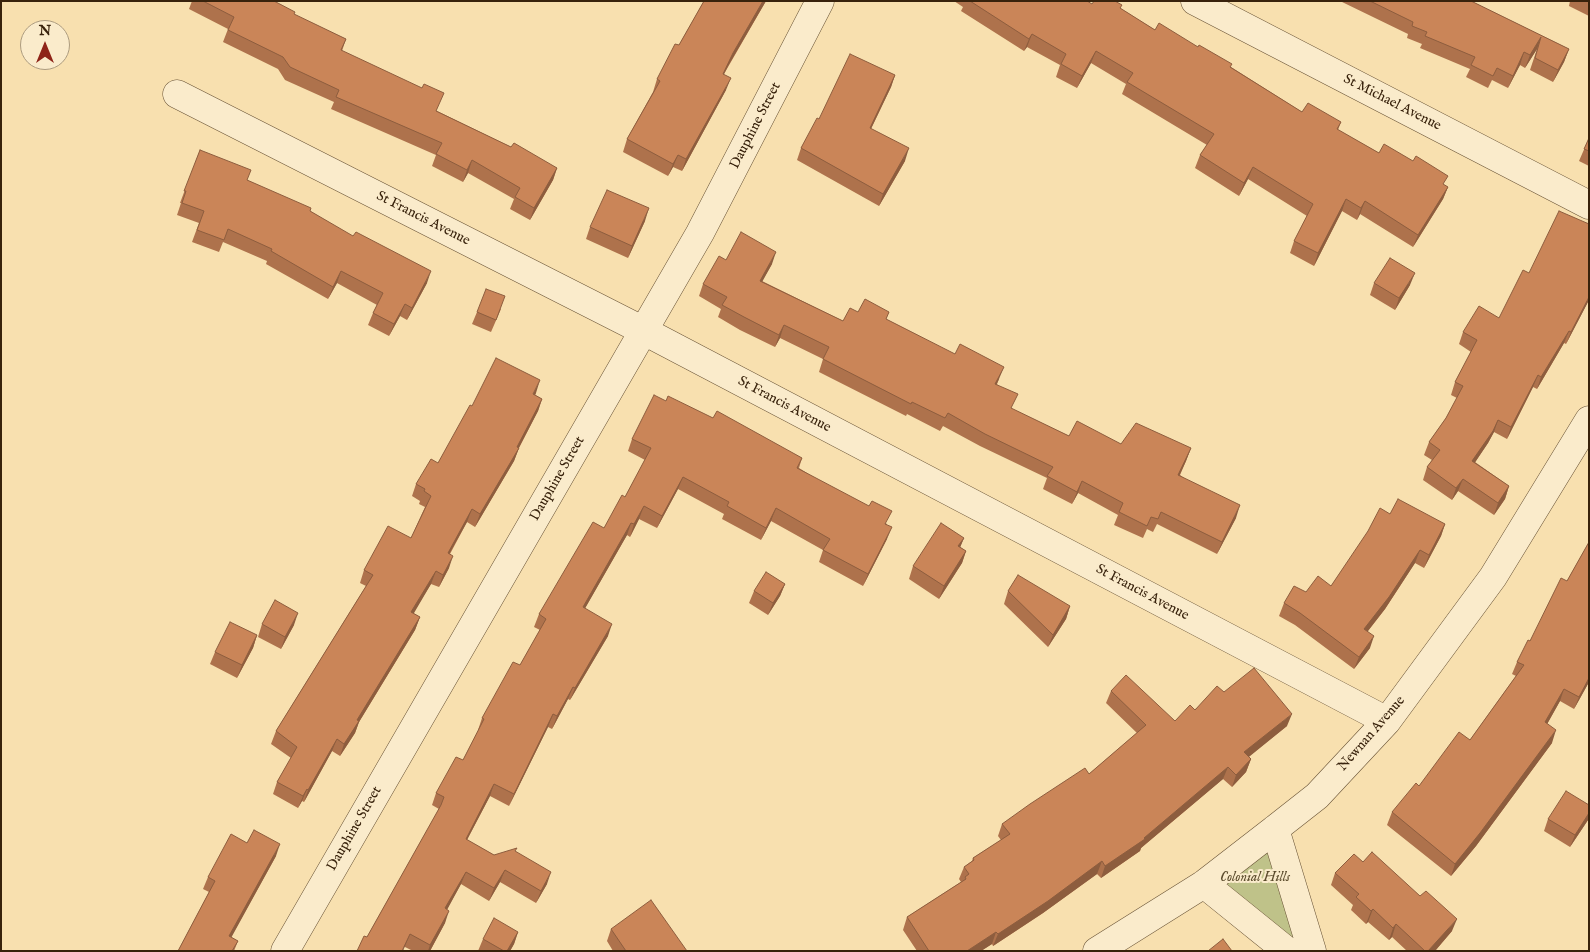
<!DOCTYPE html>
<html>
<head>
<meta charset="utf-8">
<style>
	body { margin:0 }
	#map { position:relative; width:1590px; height:952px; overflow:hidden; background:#f8e0af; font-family:"IM FELL English",serif }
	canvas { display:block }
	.frame { position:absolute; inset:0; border:2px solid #38220c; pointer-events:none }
	.north { position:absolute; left:20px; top:20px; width:50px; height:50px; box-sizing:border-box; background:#faebcb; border:1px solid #ac9b7f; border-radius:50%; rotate:0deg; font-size:14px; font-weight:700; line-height:20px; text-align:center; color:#38220c }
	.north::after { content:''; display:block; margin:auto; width:18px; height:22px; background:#8f2418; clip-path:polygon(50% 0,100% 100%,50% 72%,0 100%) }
</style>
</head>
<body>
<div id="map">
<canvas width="1590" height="952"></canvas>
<div class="frame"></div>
<div class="north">N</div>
</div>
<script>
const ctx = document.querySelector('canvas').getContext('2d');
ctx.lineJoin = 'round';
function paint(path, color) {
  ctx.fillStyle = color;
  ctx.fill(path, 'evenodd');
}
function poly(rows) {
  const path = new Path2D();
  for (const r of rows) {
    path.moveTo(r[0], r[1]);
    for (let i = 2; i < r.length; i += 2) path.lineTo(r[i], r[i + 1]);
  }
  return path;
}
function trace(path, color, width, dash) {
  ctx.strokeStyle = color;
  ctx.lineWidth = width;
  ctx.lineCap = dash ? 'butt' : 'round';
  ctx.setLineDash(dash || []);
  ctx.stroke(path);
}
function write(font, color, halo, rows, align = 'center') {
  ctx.font = font + ' "IM FELL English",serif';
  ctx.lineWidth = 4;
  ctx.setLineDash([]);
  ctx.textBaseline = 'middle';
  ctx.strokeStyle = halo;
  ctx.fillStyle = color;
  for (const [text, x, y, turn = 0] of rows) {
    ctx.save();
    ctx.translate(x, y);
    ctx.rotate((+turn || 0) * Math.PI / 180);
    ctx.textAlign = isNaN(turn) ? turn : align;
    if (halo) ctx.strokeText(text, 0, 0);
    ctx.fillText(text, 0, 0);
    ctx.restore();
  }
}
const green = poly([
	[1268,835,1302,951,1212,878]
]);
const minor = poly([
	[1195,1,1589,205],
	[177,94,644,331,1387,721],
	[1275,829,1312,951],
	[1204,884,1287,951],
	[285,951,700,233,820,1],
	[1097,951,1204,884,1275,829,1317,796,1387,721,1493,577,1589,420]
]);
const wall = poly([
	[192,1,274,1,294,15,346,39,342,51,437,111,511,147,557,168,553,180,530,220,510,209,514,199,468,173,463,182,432,166,436,155,331,109,334,102,285,80,278,69,223,42,228,29,189,9],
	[704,1,766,1,724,74,726,90,682,171,673,167,668,176,623,152,627,139,653,92,657,79,679,45],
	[954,1,1079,1,1092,4,1122,5,1120,8,1155,30,1231,67,1302,112,1341,122,1338,130,1379,153,1448,187,1443,199,1413,247,1360,214,1357,220,1342,211,1314,266,1290,253,1294,241,1307,216,1248,179,1239,196,1195,168,1200,155,1207,145,1122,94,1126,84,1091,63,1077,88,1056,77,1060,65,1027,47,1024,51,961,11,963,7],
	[1340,1,1471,1,1569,49,1564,62,1553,82,1530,70,1537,49,1525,68,1520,65,1508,88,1492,80,1488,88,1466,77,1470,69,1420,48,1422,44,1407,38,1408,34],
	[1570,1,1589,1,1589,16,1569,6],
	[895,75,891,87,871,129,905,161,879,206,797,160,801,148,819,119],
	[1589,138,1589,166,1579,161],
	[200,150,247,180,310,211,427,283,407,320,400,316,389,336,368,325,373,313,377,305,337,283,328,299,266,264,267,261,223,242,219,252,192,242,199,223,177,215,181,203,180,203],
	[645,221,628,258,586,239,590,227],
	[726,260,772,264,762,281,843,321,858,312,889,312,886,319,999,379,997,384,1012,409,1069,436,1121,444,1191,448,1186,461,1180,475,1236,518,1217,554,1157,524,1153,532,1147,529,1143,538,1114,525,1118,515,1078,493,1072,504,1043,489,1047,478,980,446,943,426,940,431,907,414,906,416,819,372,823,359,780,338,775,347,740,330,718,317,721,309,699,296,703,284],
	[1374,283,1410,285,1395,310,1370,295],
	[1589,300,1566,344,1564,343,1537,389,1533,387,1507,439,1494,432,1488,443,1475,462,1509,486,1505,499,1494,515,1458,491,1452,500,1423,480,1427,467,1432,460,1424,455,1429,442,1446,418,1457,398,1451,395,1455,382,1471,352,1459,344,1463,332,1499,318],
	[501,309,491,332,472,324,477,312],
	[536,393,535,395,542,399,538,411,519,448,514,461,475,527,467,522,450,554,449,568,439,587,431,584,413,613,420,617,415,630,359,722,355,733,340,756,332,751,304,802,302,801,298,808,273,794,277,782,291,758,271,744,276,731,366,586,360,583,364,570,411,538,425,507,419,504,420,501,412,496,416,484,438,463,472,406],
	[666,401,713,418,802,458,799,468,887,524,887,539,863,586,819,562,823,550,771,521,761,540,722,519,724,514,678,489,657,528,639,519,630,537,627,535,585,608,608,636,570,700,568,699,552,729,548,727,509,806,490,796,467,840,494,855,516,852,547,884,536,903,500,882,489,901,461,884,447,909,445,923,430,951,413,951,405,947,367,937,439,809,432,805,436,793,463,760,478,731,478,730,482,718,520,665,540,630,534,627,539,614,604,528,625,497,645,460,628,451,632,439],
	[1390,514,1445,524,1441,536,1424,568,1415,563,1385,609,1368,631,1370,648,1354,669,1295,625,1279,616,1284,603,1306,592,1331,586],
	[964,538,960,547,966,551,962,563,939,599,909,579,913,566],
	[1589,542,1589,682,1574,709,1560,701,1547,724,1552,743,1476,846,1451,876,1387,825,1392,812,1419,786,1470,740,1516,676,1512,674,1517,662,1567,581],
	[785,584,780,596,768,615,749,603,754,591],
	[1008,591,1070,606,1066,619,1048,647,1004,604],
	[262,624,294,625,281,649,258,637],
	[257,635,253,648,237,678,210,664,215,652],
	[1111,691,1175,721,1224,692,1287,726,1248,757,1251,759,1246,772,1232,787,1223,779,1141,848,1140,851,1101,878,1097,874,1043,913,993,946,992,944,981,951,917,951,903,930,907,917,961,882,959,879,964,867,972,861,973,858,1001,840,998,836,1002,824,1089,774,1137,733,1106,703],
	[1589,805,1589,817,1588,820,1570,847,1544,831,1548,819],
	[247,843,276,856,231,937,238,941,234,951,178,951,209,892,203,889,208,877],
	[1363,862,1452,931,1435,951,1407,951,1392,937,1389,940,1368,922,1366,924,1351,910,1353,905,1331,885,1335,873],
	[611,929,687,951,613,951,607,941],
	[518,932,514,944,510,951,478,951,483,939]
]);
const shadedWall = poly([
	[763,1,766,1,728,66,718,86,723,74,733,53],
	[1032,34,1027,47,1024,51,1029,39],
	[1541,37,1537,49,1525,68,1530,55],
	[1569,49,1564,62,1553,82,1558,70],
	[1096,51,1091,63,1077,88,1082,76],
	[1524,52,1520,65,1508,88,1513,76],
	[895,75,891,87,865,141,870,128],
	[731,78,726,90,682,171,686,159],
	[909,148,905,161,879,206,883,194],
	[678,155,673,167,668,176,673,164],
	[472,160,468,173,463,182,467,170],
	[1253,167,1248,179,1239,196,1244,183],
	[557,168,553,180,530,220,534,208],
	[1448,187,1443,199,1413,247,1418,235],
	[1346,199,1342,211,1314,266,1318,253],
	[1365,201,1360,214,1357,220,1361,208],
	[649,208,645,221,628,258,632,246],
	[776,252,772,264,756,293,760,281],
	[341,271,337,283,328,299,333,287],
	[431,271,427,283,407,320,412,308],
	[1415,273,1410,285,1395,310,1399,298],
	[1589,297,1589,300,1566,344,1571,332],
	[405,304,400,316,389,336,394,324],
	[784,325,780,338,775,347,779,335],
	[1569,331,1564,343,1537,389,1541,377],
	[1004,367,999,379,991,396,995,384],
	[1538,375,1533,387,1507,439,1511,427],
	[540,380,536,393,529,407,533,394],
	[542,399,538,411,515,455,519,448,514,461,475,527,480,514,517,447],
	[1498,420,1494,432,1488,443,1468,473,1472,461],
	[1191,448,1186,461,1174,487,1178,475],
	[683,477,678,489,657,528,662,516],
	[1463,479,1458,491,1452,500,1456,488],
	[1082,481,1078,493,1072,504,1077,492],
	[1509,486,1505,499,1494,515,1498,503],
	[1240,505,1236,518,1217,554,1222,542],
	[644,506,639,519,630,537,634,524],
	[776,508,771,521,761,540,766,528],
	[472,509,467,522,443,565,448,553],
	[631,523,627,535,579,619,583,607],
	[1445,524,1441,536,1424,568,1429,555],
	[892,527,887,539,863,586,868,574],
	[964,538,959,550,958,546],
	[1420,550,1415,563,1385,609,1360,641,1364,629],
	[966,551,962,563,939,599,944,586],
	[453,556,449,568,439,587,443,575],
	[436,571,431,584,407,625,411,612],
	[785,584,780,596,768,615,773,603],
	[1070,606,1066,619,1048,647,1053,635],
	[298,613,294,625,281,649,285,637],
	[420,617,415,630,359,722,355,733,340,756,344,744,357,720],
	[612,624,608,636,570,700,575,688],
	[257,635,253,648,237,678,242,665],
	[1374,636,1370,648,1354,669,1359,657],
	[1589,678,1589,682,1574,709,1579,697],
	[573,687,568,699,552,729,557,716],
	[1564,689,1560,701,1541,735,1545,722],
	[553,714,548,727,509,806,514,794],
	[1292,714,1287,726,1239,765,1244,752],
	[1556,730,1552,743,1476,846,1451,876,1455,864],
	[337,739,332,751,304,802,308,790],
	[1251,759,1246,772,1232,787,1236,775],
	[1228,767,1223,779,1141,848,1140,851,1101,878,1105,866,1144,838],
	[494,784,490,796,461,851,466,839],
	[307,789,302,801,298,808,303,796],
	[1589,813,1588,820,1570,847,1575,835],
	[280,844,276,856,225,949,229,936],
	[1102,861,1097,874,1043,913,993,946,998,934],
	[505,870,500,882,489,901,494,888],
	[466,872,461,884,441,921,445,908],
	[551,872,547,884,536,903,541,891],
	[1373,909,1368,922,1366,924,1371,911],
	[449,911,445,923,430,951,428,951,430,945],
	[1457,919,1452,931,1435,951,1428,951],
	[1396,924,1392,937,1389,940,1393,928],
	[518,932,514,944,510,951,507,951],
	[996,932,992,944,981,951,967,951],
	[410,934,403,951,402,951]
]);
const building = poly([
	[203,1,274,1,295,12,294,14,346,39,341,50,422,88,424,84,444,93,436,111,511,147,514,143,557,168,534,208,515,197,520,188,472,160,467,170,436,154,442,143,336,97,339,90,290,67,283,57,228,30,234,17,203,1],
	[704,1,763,1,733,53,723,74,731,78,686,159,678,155,673,164,627,139,660,81,657,79,675,44,679,45,704,1],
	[970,1,1087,1,1092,4,1094,1,1115,1,1122,5,1120,8,1155,30,1159,23,1198,47,1199,45,1232,64,1230,67,1302,112,1308,103,1341,122,1337,129,1379,153,1384,144,1413,161,1416,156,1448,176,1443,184,1448,187,1418,235,1365,201,1361,208,1346,199,1318,253,1294,241,1313,204,1253,167,1244,183,1200,155,1214,134,1127,82,1133,73,1096,51,1082,76,1061,64,1066,54,1032,34,1029,39,970,1],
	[1370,1,1471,1,1569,49,1558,70,1535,58,1541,37,1530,55,1524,52,1513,76,1497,68,1493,76,1471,65,1475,57,1425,36,1427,32,1412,26,1413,22,1370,1],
	[850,54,895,75,870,128,909,148,883,194,801,148,817,118,819,119,850,54],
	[1589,138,1589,151,1584,149,1589,138],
	[200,150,251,170,247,180,311,208,310,211,353,236,356,232,431,271,412,308,405,304,394,324,373,313,383,293,341,271,333,287,271,251,272,249,228,229,224,240,197,230,204,211,182,203,186,191,184,191,200,150],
	[607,190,649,208,632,246,590,227,607,190],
	[1559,211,1589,224,1589,297,1571,332,1569,331,1541,377,1538,375,1511,427,1498,420,1493,431,1472,461,1509,486,1498,503,1463,479,1456,488,1427,467,1440,450,1429,442,1446,418,1463,386,1455,382,1477,340,1463,332,1479,306,1499,318,1523,270,1529,273,1559,211],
	[741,232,776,252,760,281,843,321,850,308,858,312,865,299,889,312,886,319,955,354,960,344,1004,367,995,384,1018,394,1011,408,1069,436,1077,421,1121,444,1136,423,1191,448,1178,475,1240,505,1222,542,1161,512,1158,519,1151,517,1147,526,1119,512,1123,503,1082,481,1077,492,1047,476,1053,467,985,434,948,413,945,418,912,402,911,404,823,359,829,347,784,325,779,335,744,317,722,305,727,297,703,284,719,256,726,260,741,232],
	[1390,258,1415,273,1399,298,1374,283,1390,258],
	[486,289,505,296,496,320,477,312,486,289],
	[496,358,540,380,533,394,542,399,517,447,519,448,480,514,472,509,448,553,453,556,443,575,436,571,411,612,420,617,357,720,359,721,344,744,337,739,308,790,307,789,303,796,277,782,297,747,276,731,373,575,364,570,388,526,411,538,431,496,424,491,425,489,416,484,431,459,438,463,470,405,472,406,496,358],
	[654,395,666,401,668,396,713,418,717,411,802,458,797,468,869,506,872,501,892,511,885,524,892,527,868,574,823,550,830,539,776,508,766,528,727,506,729,502,683,477,662,516,644,506,634,524,631,523,583,607,612,624,575,688,573,687,557,716,553,714,514,794,494,784,466,839,494,855,517,848,515,851,551,872,541,891,505,870,494,888,466,872,445,908,449,911,430,945,410,934,402,951,357,951,364,936,367,937,441,805,444,797,436,793,456,757,463,760,484,719,482,718,513,662,520,665,546,619,539,614,593,522,604,528,622,495,625,497,651,448,632,439,654,395],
	[1398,499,1445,524,1429,555,1420,550,1389,597,1364,629,1374,636,1359,657,1300,613,1284,603,1294,586,1306,592,1318,576,1331,586,1368,531,1380,508,1390,514,1398,499],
	[941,523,964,538,958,546,966,551,944,586,913,566,941,523],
	[1589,542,1589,678,1579,697,1564,689,1545,722,1556,730,1480,833,1455,864,1392,812,1416,783,1419,786,1459,732,1470,740,1524,665,1517,662,1528,640,1530,641,1561,578,1567,581,1589,542],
	[766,572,785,584,773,603,754,591,766,572],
	[1018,575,1070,606,1053,635,1008,591,1018,575],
	[275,600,298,613,285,637,262,624,275,600],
	[230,622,257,635,242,665,215,652,230,622],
	[1254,668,1292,714,1244,752,1251,759,1236,775,1228,767,1144,838,1145,839,1105,866,1102,861,1048,901,998,934,996,932,967,951,929,951,907,917,966,879,965,877,969,874,964,867,974,860,973,858,1010,834,1002,824,1030,804,1085,768,1089,774,1146,725,1111,691,1126,675,1175,721,1190,705,1195,710,1217,686,1224,692,1254,668],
	[1566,791,1589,805,1589,813,1575,835,1548,819,1566,791],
	[254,830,280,844,229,936,238,941,232,951,178,951,215,881,208,877,231,834,247,843,254,830],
	[1372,852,1420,896,1426,891,1457,919,1428,951,1425,951,1396,924,1393,928,1373,909,1371,911,1356,897,1359,894,1335,873,1354,854,1363,862,1372,852],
	[651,900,687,951,626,951,611,929,651,900],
	[494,918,518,932,507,951,504,951,483,939,494,918],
	[1223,939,1232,951,1208,951,1223,939]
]);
const streetNames = [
	["St Michael Avenue",1392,103,27],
	["Dauphine Street",756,126,-63],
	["St Francis Avenue",423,219,27],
	["St Francis Avenue",784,405,28],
	["Dauphine Street",558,479,-60],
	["St Francis Avenue",1142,593,28],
	["Newnan Avenue",1372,734,-49],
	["Dauphine Street",355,829,-60]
];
const parkNames = [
	["Colonial Hills",1255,878]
];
paint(green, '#bfc289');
trace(minor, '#685235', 29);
trace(minor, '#faebcb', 28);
paint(wall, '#ae724c');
paint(shadedWall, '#8d5d3e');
paint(building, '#ca8558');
trace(building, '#8d5d3e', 1);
write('14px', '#38220c', '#faebcb', streetNames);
write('italic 14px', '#5a4a2b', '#faebcb', parkNames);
</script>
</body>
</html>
